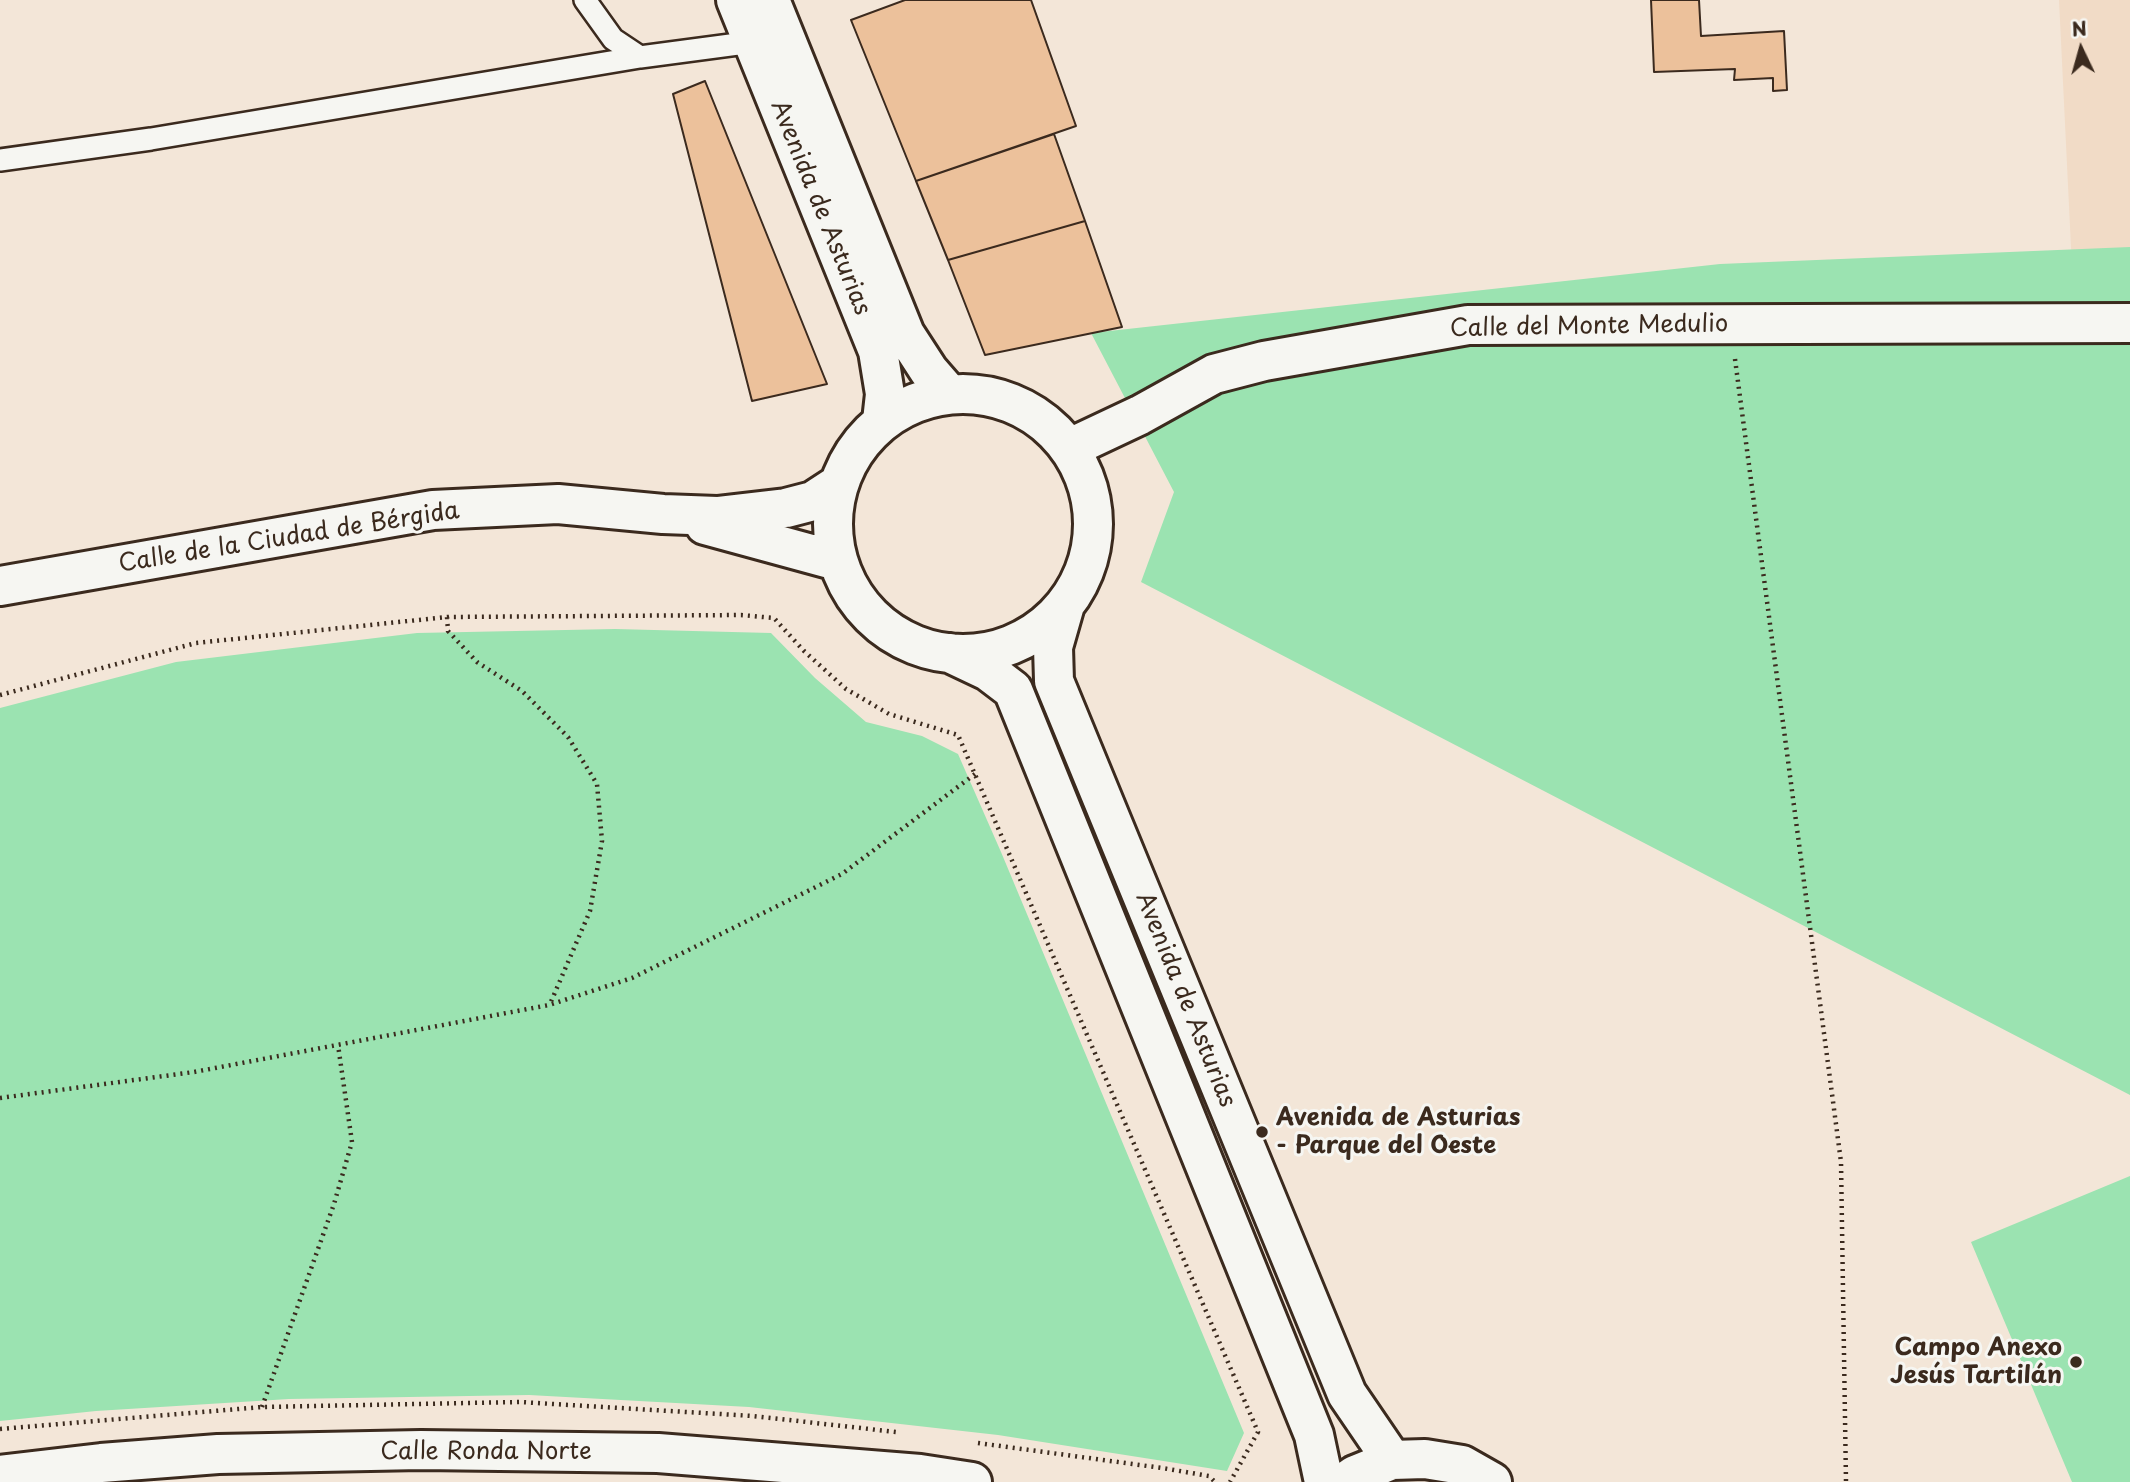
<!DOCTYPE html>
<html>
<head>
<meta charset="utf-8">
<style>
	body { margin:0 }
	#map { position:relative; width:2130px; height:1482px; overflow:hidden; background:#f3e6d8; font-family:"Playpen Sans",sans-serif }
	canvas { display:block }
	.north { position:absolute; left:2046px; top:14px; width:70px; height:70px; -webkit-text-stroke:5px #f6f6f2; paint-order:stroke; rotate:355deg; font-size:19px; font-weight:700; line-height:28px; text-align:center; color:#3b2a1e }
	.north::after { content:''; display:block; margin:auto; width:24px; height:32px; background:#3b2a1e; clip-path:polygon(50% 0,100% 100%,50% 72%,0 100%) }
</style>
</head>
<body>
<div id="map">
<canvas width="2130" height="1482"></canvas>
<div class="north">N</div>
</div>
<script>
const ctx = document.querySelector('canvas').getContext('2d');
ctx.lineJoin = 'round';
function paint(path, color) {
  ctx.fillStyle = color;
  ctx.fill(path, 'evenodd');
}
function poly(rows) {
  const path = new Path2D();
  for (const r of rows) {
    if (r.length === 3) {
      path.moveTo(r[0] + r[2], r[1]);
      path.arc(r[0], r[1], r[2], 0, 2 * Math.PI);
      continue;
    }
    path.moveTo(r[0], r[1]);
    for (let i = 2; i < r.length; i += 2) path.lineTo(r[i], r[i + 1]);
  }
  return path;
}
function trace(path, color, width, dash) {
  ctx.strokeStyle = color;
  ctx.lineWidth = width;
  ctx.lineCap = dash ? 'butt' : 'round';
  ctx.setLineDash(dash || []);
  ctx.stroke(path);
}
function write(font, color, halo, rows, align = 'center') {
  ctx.font = font + ' "Playpen Sans",sans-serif';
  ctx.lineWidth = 6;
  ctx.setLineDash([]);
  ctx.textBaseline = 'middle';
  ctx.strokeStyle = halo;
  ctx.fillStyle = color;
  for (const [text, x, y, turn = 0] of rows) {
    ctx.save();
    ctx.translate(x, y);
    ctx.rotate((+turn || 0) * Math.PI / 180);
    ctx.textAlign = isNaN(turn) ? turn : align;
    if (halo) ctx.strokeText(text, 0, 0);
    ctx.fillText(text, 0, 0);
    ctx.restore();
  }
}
const built = poly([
	[2059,0,2130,0,2130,307,2074,309]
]);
const green = poly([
	[2130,247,2130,1095,1141,582,1174,492,1091,333,1720,264],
	[615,629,771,633,815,678,866,722,922,736,958,754,1001,852,1244,1433,1227,1471,998,1435,749,1407,529,1395,289,1399,96,1411,0,1421,0,708,176,662,417,633],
	[2130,1176,2130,1482,2072,1482,1971,1242]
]);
const building = poly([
	[905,0,1031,0,1076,126,916,181,851,20,905,0],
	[1651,0,1699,0,1701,36,1784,31,1787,90,1773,91,1773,78,1734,80,1735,69,1654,72,1651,0],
	[705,81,827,384,752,401,673,94,705,81],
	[1054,134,1085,221,948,260,916,181,1054,134],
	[1085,221,1122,327,985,355,948,260,1085,221]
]);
const path = poly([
	[1735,359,1841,1162,1846,1482],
	[447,617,448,631,477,662,522,691,568,737,597,784,602,841,590,911,550,1004],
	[0,695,196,643,447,617,741,615,774,618,804,651,846,689,889,714,958,735,1258,1432,1230,1482],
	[0,1098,194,1072,549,1005,632,978,842,874,975,774],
	[262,1407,334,1204,352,1142,338,1045],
	[0,1429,262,1407,520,1402,753,1416,896,1432],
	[978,1443,1162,1468,1209,1476,1215,1482]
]);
const lane = poly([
	[585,0,613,39,640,57,753,42],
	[0,160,151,139,640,57]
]);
const street = poly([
	[1070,448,1140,415,1214,374,1264,361,1468,325,2130,323]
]);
const secondary = poly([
	[736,0,878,351,885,394,882,421],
	[770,0,905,334,929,371,949,394],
	[963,524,130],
	[705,525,837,561],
	[0,586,433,510,558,504,663,514,717,516,786,508,813,501,839,484],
	[1065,605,1053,647,1054,681,1347,1394,1392,1460],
	[950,653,988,671,1013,690,1314,1435,1324,1482],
	[0,1475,101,1463,218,1454,421,1450,658,1453,920,1474,972,1482],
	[1345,1482,1355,1475,1392,1460,1425,1459,1462,1465,1492,1482]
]);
const markers = [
	[1262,1132,7,"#3b2a1e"],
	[2076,1362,7,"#3b2a1e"]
];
const streetNames = [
	["Avenida de Asturias",820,208,68],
	["Calle del Monte Medulio",1589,327,-1],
	["Calle de la Ciudad de Bérgida",289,538,-9],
	["Avenida de Asturias",1185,1000,68],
	["Calle Ronda Norte",486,1452]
];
const poiNames = [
	["Avenida de Asturias",1276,1118],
	["- Parque del Oeste",1276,1146],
	["Campo Anexo",2062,1348,"right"],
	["Jesús Tartilán",2062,1376,"right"]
];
paint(built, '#f1dbc6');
paint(green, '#9be3b1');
paint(building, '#ecc19b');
trace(building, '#3b2a1e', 2);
trace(lane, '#3b2a1e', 26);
trace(street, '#3b2a1e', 44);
trace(secondary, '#3b2a1e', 44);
trace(path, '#3b2a1e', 4.5, [2, 5]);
trace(lane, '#f6f6f2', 21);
trace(street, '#f6f6f2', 38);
trace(secondary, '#f6f6f2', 38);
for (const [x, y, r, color] of markers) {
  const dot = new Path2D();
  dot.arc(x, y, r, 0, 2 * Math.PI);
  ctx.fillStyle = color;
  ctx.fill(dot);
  trace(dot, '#f6f6f2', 2.5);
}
write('24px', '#3b2a1e', '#f6f6f2', streetNames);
write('bold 24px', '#3b2a1e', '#f6f6f2', poiNames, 'left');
</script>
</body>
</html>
